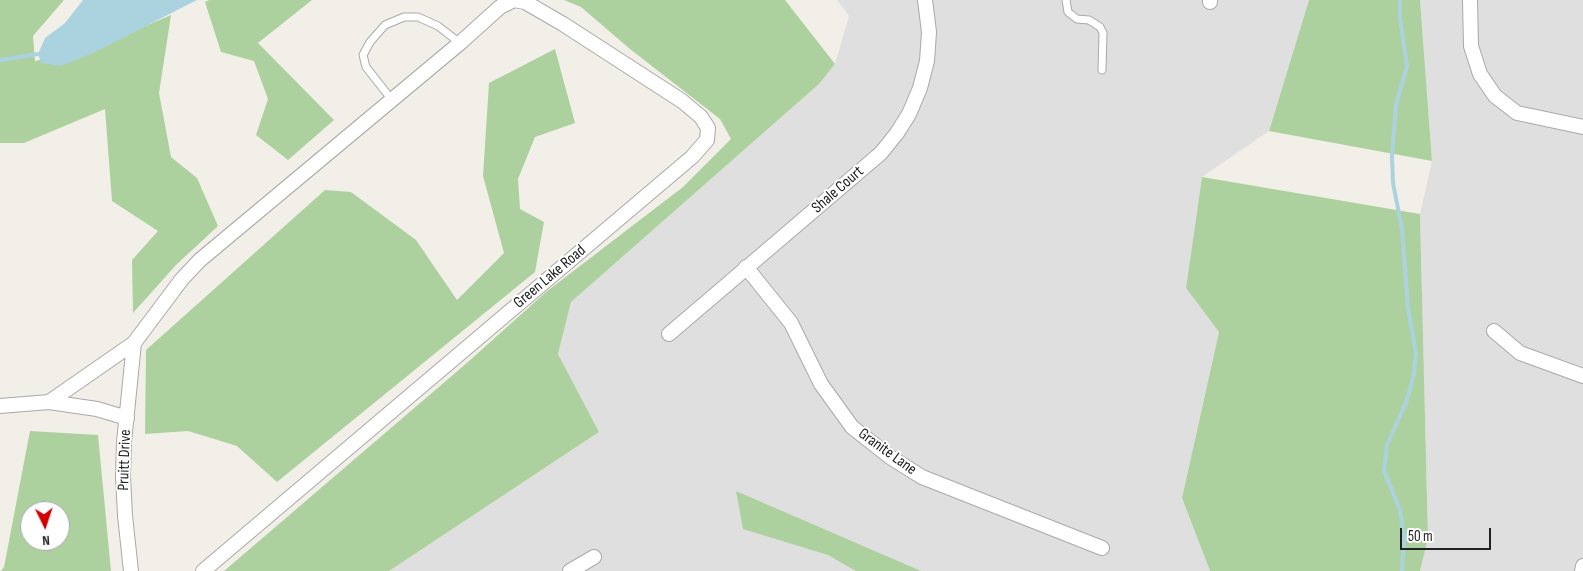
<!DOCTYPE html>
<html>
<head>
<meta charset="utf-8">
<style>
	body { margin:0 }
	#map { position:relative; width:1583px; height:571px; overflow:hidden; background:#f2efe9; font-family:"Sofia Sans Condensed",sans-serif }
	canvas { display:block }
	.north { position:absolute; left:20px; top:501px; width:50px; height:50px; box-sizing:border-box; background:#fff; border:1px solid #a7a7a7; border-radius:50%; rotate:176deg; font-size:14px; font-weight:700; line-height:20px; text-align:center; color:#222 }
	.north::after { content:''; display:block; margin:auto; width:18px; height:22px; background:#d40000; clip-path:polygon(50% 0,100% 100%,50% 72%,0 100%) }
	.scale { position:absolute; left:1400px; top:528px; width:91px; height:22px; box-sizing:border-box; border:2px solid #222; border-top:0; padding-left:6px; font-size:15px; line-height:18px; white-space:nowrap; color:#222; -webkit-text-stroke:4px #fff; paint-order:stroke }
</style>
</head>
<body>
<div id="map">
<canvas width="1583" height="571"></canvas>
<div class="north">N</div>
<div class="scale">50 m</div>
</div>
<script>
const ctx = document.querySelector('canvas').getContext('2d');
ctx.lineJoin = 'round';
function paint(path, color) {
  ctx.fillStyle = color;
  ctx.fill(path, 'evenodd');
}
function poly(rows) {
  const path = new Path2D();
  for (const r of rows) {
    path.moveTo(r[0], r[1]);
    for (let i = 2; i < r.length; i += 2) path.lineTo(r[i], r[i + 1]);
  }
  return path;
}
function trace(path, color, width, dash) {
  ctx.strokeStyle = color;
  ctx.lineWidth = width;
  ctx.lineCap = dash ? 'butt' : 'round';
  ctx.setLineDash(dash || []);
  ctx.stroke(path);
}
function write(font, color, halo, rows, align = 'center') {
  ctx.font = font + ' "Sofia Sans Condensed",sans-serif';
  ctx.lineWidth = 4;
  ctx.setLineDash([]);
  ctx.textBaseline = 'middle';
  ctx.strokeStyle = halo;
  ctx.fillStyle = color;
  for (const [text, x, y, turn = 0] of rows) {
    ctx.save();
    ctx.translate(x, y);
    ctx.rotate((+turn || 0) * Math.PI / 180);
    ctx.textAlign = isNaN(turn) ? turn : align;
    if (halo) ctx.strokeText(text, 0, 0);
    ctx.fillText(text, 0, 0);
    ctx.restore();
  }
}
const residential = poly([
	[837,0,1309,0,1269,131,1202,177,1186,288,1219,332,1182,498,1210,571,389,571,599,432,558,354,571,302,819,84,835,64,849,16],
	[1420,0,1583,0,1583,571,1420,571,1428,538,1420,214,1432,161]
]);
const forest = poly([
	[0,0,64,0,33,36,35,61,90,50,171,15,159,93,171,157,197,178,218,226,176,265,133,313,132,260,158,231,112,201,105,109,24,143,0,143],
	[209,0,312,0,258,43,334,120,288,160,256,135,268,99,254,61,221,52,205,2],
	[564,0,785,0,835,64,819,84,571,302,558,354,599,432,389,571,224,571,468,362,546,292,683,187,731,139,720,119,630,49,581,7],
	[1309,0,1420,0,1432,161,1269,131],
	[555,49,575,123,535,137,518,179,520,209,544,222,535,272,277,482,237,446,188,431,145,434,146,350,325,190,351,192,416,240,457,300,504,253,483,176,489,83],
	[1202,177,1420,214,1428,538,1420,571,1210,571,1182,498,1219,332,1186,288],
	[30,431,98,435,111,571,1,571,4,567],
	[30,511,60,511,60,541,30,541],
	[736,491,921,571,856,571,828,555,743,529]
]);
const water = poly([
	[83,0,197,0,95,52,61,66,41,63,38,54,45,38,65,23]
]);
const stream = poly([
	[1400,0,1400,18,1407,66,1396,105,1392,156,1393,183,1402,229,1408,308,1416,353,1414,374,1407,400,1387,445,1384,471,1400,510,1404,538,1402,571],
	[0,60,38,54]
]);
const service = poly([
	[1066,0,1068,12,1077,19,1089,20,1100,27,1103,33,1102,70],
	[392,100,366,67,363,55,370,42,385,25,404,17,418,17,438,26,460,43]
]);
const minor = poly([
	[1210,0,1210,2],
	[1470,0,1471,46,1480,74,1495,96,1517,113,1583,127],
	[746,267,791,323,821,384,852,427,890,457,922,477,1102,548],
	[1494,331,1520,353,1583,376],
	[669,334,881,153,897,133,909,114,920,88,927,61,929,32,925,0],
	[49,402,134,343,182,279,200,260,460,43,500,7,514,0],
	[0,406,49,402,97,409,127,418],
	[131,571,125,516,123,476,124,442,134,343],
	[203,571,692,157,707,140,708,128,701,117,682,101,563,24,525,2,514,0],
	[570,571,594,557],
	[1582,571,1583,566]
]);
const streetNames = [
	["Shale Court",838,190,-41],
	["Green Lake Road",550,277,-40],
	["Granite Lane",887,452,36],
	["Pruitt Drive",125,460,-88]
];
paint(residential, '#e0dfdf');
paint(forest, '#add19e');
paint(water, '#aad3df');
trace(stream, '#aad3df', 4);
trace(service, '#a9a9a9', 9);
trace(minor, '#a9a9a9', 16);
trace(service, '#fff', 7);
trace(minor, '#fff', 14);
write('16px', '#222', '#fff', streetNames);
</script>
</body>
</html>
